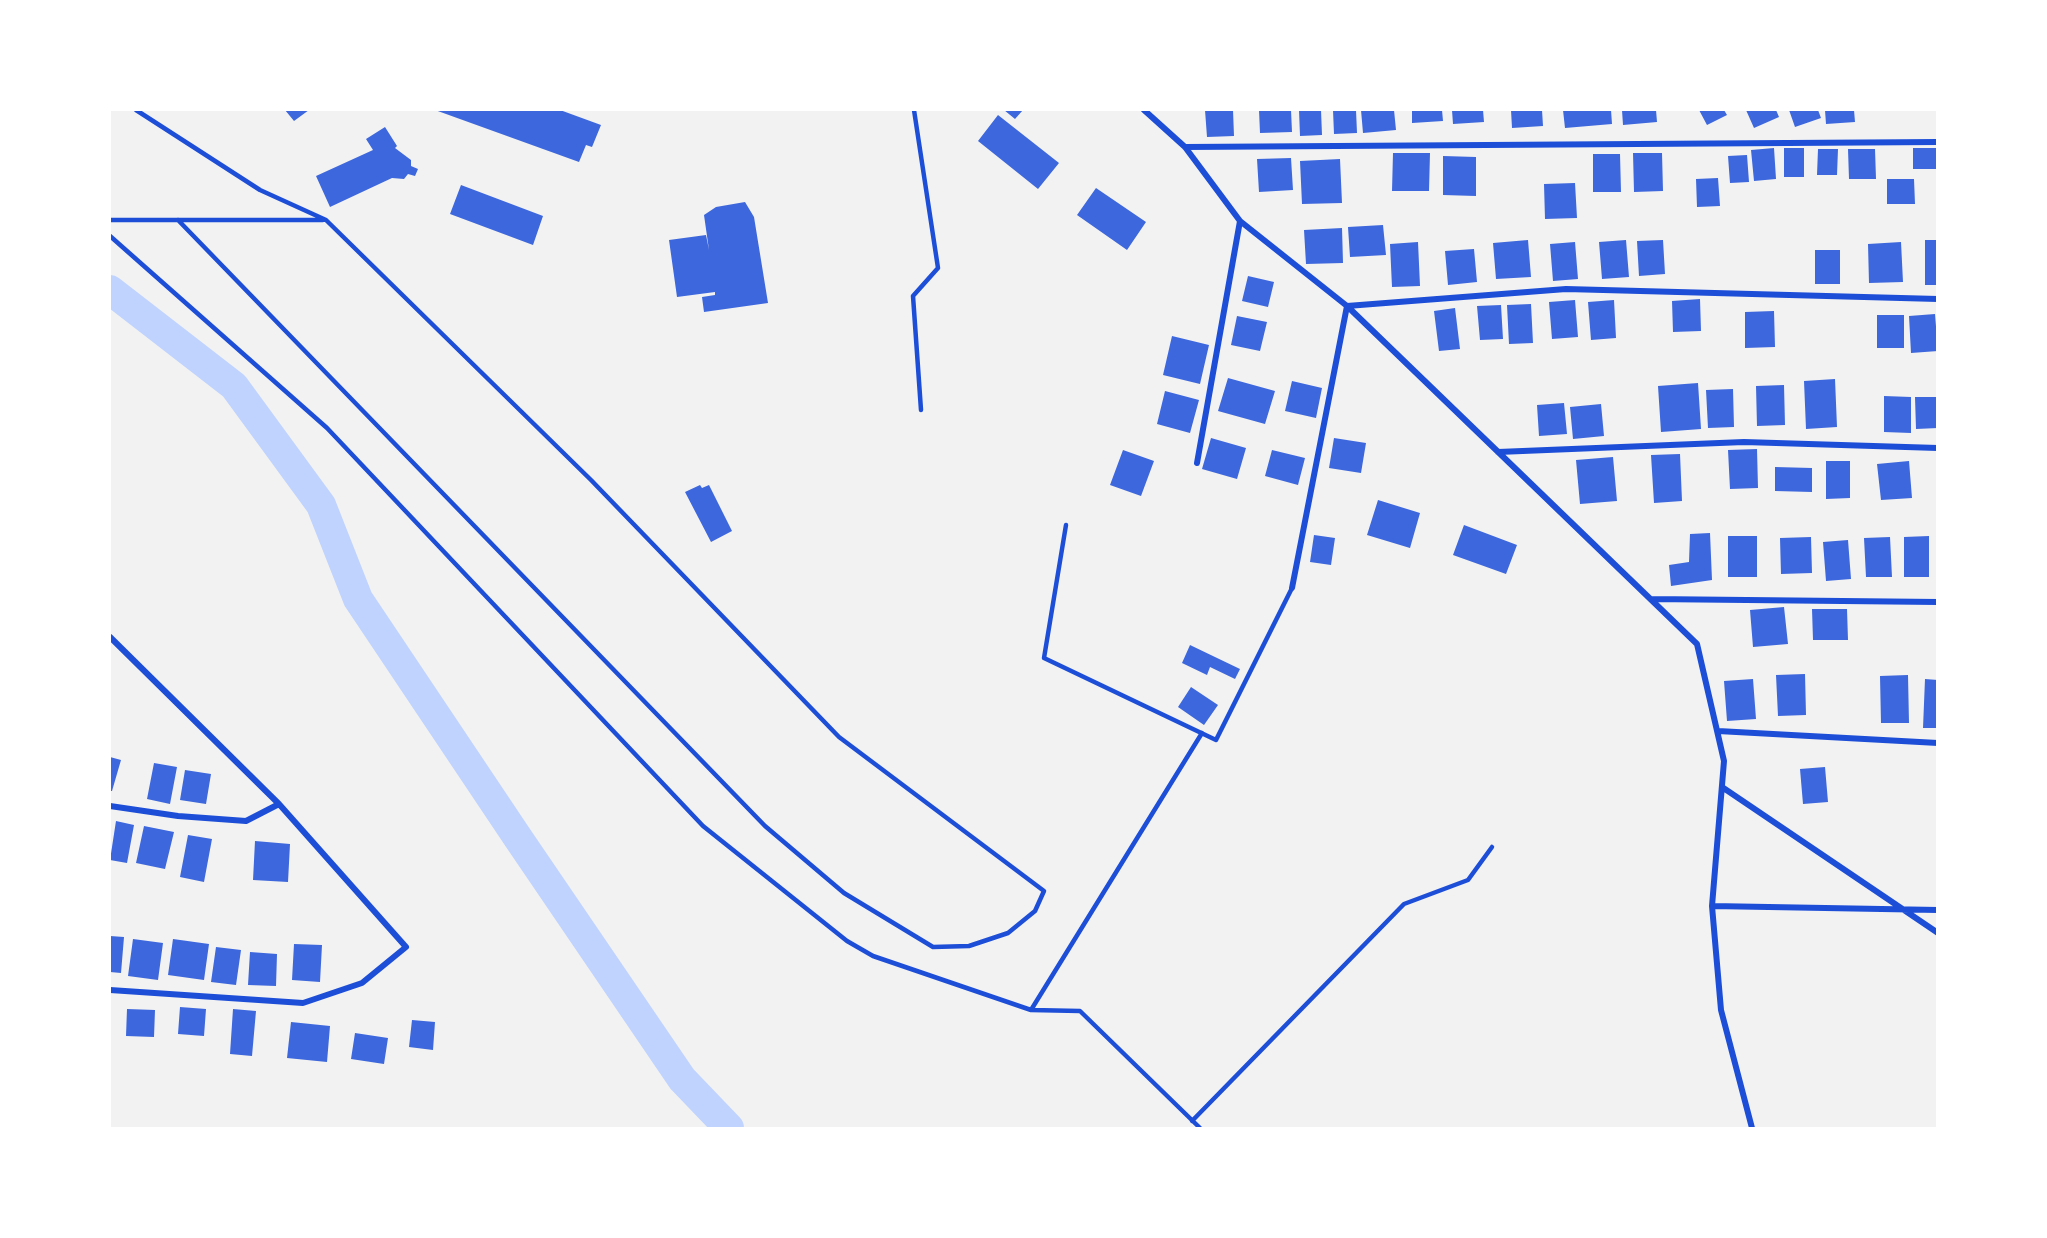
<!DOCTYPE html>
<html>
<head>
<meta charset="utf-8">
<style>
	body { margin:0 }
	#map { position:relative; width:2047px; height:1238px; overflow:hidden; background:#f2f2f2; font-family:Overpass,sans-serif }
	canvas { display:block }
	.frame { position:absolute; inset:0; border:111px solid #fff; pointer-events:none }
</style>
</head>
<body>
<div id="map">
<canvas width="2047" height="1238"></canvas>
<div class="frame"></div>
</div>
<script>
const ctx = document.querySelector('canvas').getContext('2d');
ctx.lineJoin = 'round';
function poly(rows) {
  const path = new Path2D();
  for (const r of rows) {
    path.moveTo(r[0], r[1]);
    for (let i = 2; i < r.length; i += 2) path.lineTo(r[i], r[i + 1]);
  }
  return path;
}
function trace(path, color, width, dash) {
  ctx.strokeStyle = color;
  ctx.lineWidth = width;
  ctx.lineCap = dash ? 'butt' : 'round';
  ctx.setLineDash(dash || []);
  ctx.stroke(path);
}
function paint(path, color) {
  ctx.fillStyle = color;
  ctx.fill(path, 'evenodd');
}
const river = poly([
	[110,290,234,386,321,505,358,599,518,838,682,1079,729,1128]
]);
const building = poly([
	[285,110,309,110,294,121],
	[435,110,560,110,601,125,592,147,586,145,579,162],
	[1004,110,1023,110,1015,119],
	[1205,110,1233,110,1234,136,1207,137],
	[1259,110,1291,110,1292,132,1260,133],
	[1299,110,1321,110,1322,135,1300,136],
	[1333,110,1356,110,1357,133,1334,134],
	[1361,110,1394,110,1396,130,1363,133],
	[1412,110,1442,110,1443,121,1412,123],
	[1452,110,1483,110,1484,122,1453,124],
	[1511,110,1542,110,1543,126,1512,128],
	[1563,110,1611,110,1612,124,1565,128],
	[1622,110,1656,110,1657,122,1623,125],
	[1699,110,1724,110,1727,115,1707,125],
	[1746,110,1776,110,1779,117,1754,128],
	[1789,110,1818,110,1821,118,1795,127],
	[1825,110,1854,110,1855,122,1826,124],
	[998,115,1059,163,1038,189,978,141],
	[385,127,397,146,395,148,411,160,411,166,418,169,415,176,408,174,404,179,392,178,330,207,316,176,373,150,366,139],
	[1774,148,1776,179,1754,181,1751,150],
	[1784,148,1804,148,1804,177,1784,177],
	[1913,148,1938,148,1938,169,1913,169],
	[1818,149,1838,149,1837,175,1817,175],
	[1848,149,1875,149,1876,179,1849,179],
	[1393,153,1430,153,1429,191,1392,191],
	[1633,153,1662,153,1663,191,1634,192],
	[1593,154,1620,154,1621,192,1593,192],
	[1747,155,1749,182,1730,183,1728,156],
	[1443,156,1476,157,1476,196,1443,195],
	[1291,158,1293,190,1259,192,1257,159],
	[1340,159,1342,203,1302,204,1300,161],
	[1718,178,1720,206,1697,207,1696,179],
	[1887,179,1914,179,1915,204,1887,204],
	[1575,183,1577,218,1545,219,1544,184],
	[461,185,543,216,533,245,450,214],
	[1096,188,1146,222,1127,250,1077,215],
	[745,202,754,217,768,303,704,312,702,297,715,295,715,292,677,297,669,240,706,235,709,250,704,215,716,207],
	[1383,225,1386,255,1350,257,1348,227],
	[1342,228,1343,263,1306,264,1304,230],
	[1528,240,1531,277,1496,279,1493,243],
	[1626,240,1629,277,1602,279,1599,242],
	[1663,240,1665,274,1639,276,1637,241],
	[1925,240,1938,240,1938,285,1925,285],
	[1418,242,1420,286,1392,287,1390,244],
	[1575,242,1578,279,1553,281,1550,244],
	[1901,242,1903,282,1869,283,1868,244],
	[1474,249,1477,282,1448,285,1445,251],
	[1815,250,1840,250,1840,284,1815,284],
	[1248,276,1274,282,1268,307,1242,301],
	[1700,299,1701,331,1673,332,1672,301],
	[1575,300,1578,337,1552,339,1549,302],
	[1614,300,1616,338,1591,340,1588,302],
	[1531,304,1533,343,1509,344,1507,305],
	[1501,305,1503,339,1480,340,1477,306],
	[1455,308,1460,349,1439,351,1434,311],
	[1774,311,1775,347,1745,348,1745,312],
	[1935,314,1938,351,1911,353,1909,316],
	[1877,315,1904,315,1904,348,1877,348],
	[1237,316,1267,322,1260,351,1231,345],
	[1172,336,1209,345,1200,384,1163,375],
	[1228,378,1275,391,1265,424,1218,411],
	[1835,379,1837,427,1806,429,1804,381],
	[1292,381,1322,388,1316,418,1285,411],
	[1698,383,1701,429,1661,432,1658,386],
	[1784,385,1785,425,1757,426,1756,386],
	[1733,389,1734,427,1708,428,1706,390],
	[1165,391,1199,400,1190,433,1157,424],
	[1884,396,1911,397,1911,433,1884,432],
	[1915,397,1938,397,1938,428,1916,429],
	[1564,403,1567,434,1539,436,1537,405],
	[1601,404,1604,436,1573,439,1570,407],
	[1211,438,1246,448,1237,479,1202,469],
	[1334,438,1366,443,1361,473,1329,468],
	[1757,449,1758,488,1730,489,1728,450],
	[1123,450,1154,461,1141,496,1110,485],
	[1272,450,1305,458,1298,485,1265,476],
	[1680,454,1682,501,1654,503,1651,455],
	[1613,457,1617,501,1580,504,1576,460],
	[1826,461,1850,461,1850,498,1826,499],
	[1909,461,1912,498,1881,500,1877,464],
	[1775,467,1812,468,1812,492,1775,491],
	[700,485,702,488,709,485,732,531,711,542,685,492],
	[1378,500,1420,513,1410,548,1367,535],
	[1464,525,1517,545,1506,574,1453,555],
	[1710,533,1712,580,1671,586,1669,565,1689,562,1690,534],
	[1314,535,1335,538,1331,565,1310,562],
	[1728,536,1757,536,1757,577,1728,577],
	[1929,536,1929,577,1904,577,1904,537],
	[1811,537,1812,573,1781,574,1780,538],
	[1890,537,1892,577,1866,577,1864,538],
	[1848,540,1851,579,1826,581,1823,542],
	[1784,607,1788,644,1753,647,1750,610],
	[1812,609,1847,609,1848,640,1813,640],
	[1190,645,1240,669,1235,679,1210,667,1207,675,1182,663],
	[1805,674,1806,715,1778,716,1776,675],
	[1908,675,1909,723,1881,723,1880,676],
	[1753,679,1756,719,1727,721,1724,681],
	[1925,679,1938,680,1938,728,1923,728],
	[1191,687,1218,705,1204,725,1178,707],
	[110,757,121,760,112,791,110,791],
	[154,763,177,767,170,804,147,799],
	[1825,767,1828,802,1803,804,1800,769],
	[185,770,211,774,206,804,180,800],
	[116,821,134,825,127,863,110,860],
	[144,826,174,832,165,869,136,863],
	[188,835,212,839,204,882,180,877],
	[255,841,290,844,288,882,253,880],
	[110,936,124,937,121,973,110,972],
	[133,939,163,943,158,980,128,976],
	[173,939,209,944,204,980,168,975],
	[294,944,322,945,320,982,292,980],
	[216,947,241,950,236,985,211,982],
	[250,952,277,954,276,986,248,985],
	[180,1007,206,1009,204,1036,178,1034],
	[127,1009,155,1010,154,1037,126,1036],
	[233,1009,256,1011,252,1056,230,1054],
	[412,1020,435,1022,433,1050,409,1047],
	[291,1022,330,1026,327,1062,287,1058],
	[355,1033,388,1038,384,1064,351,1059]
]);
const service = poly([
	[136,110,260,190,326,220,591,480,839,737,1044,891,1035,911,1008,933,969,946,933,947,844,893,765,826,178,220],
	[914,110,938,268,913,296,921,410],
	[110,220,323,220],
	[110,236,327,428,703,826,847,941,873,956,1031,1010,1080,1011,1200,1128],
	[1066,525,1044,658,1216,740,1292,588],
	[1031,1010,1202,733],
	[1192,1121,1404,904,1468,880,1492,847]
]);
const minor = poly([
	[1144,110,1185,147,1240,221,1347,306,1697,644,1724,761,1712,906,1721,1010,1752,1128],
	[1185,147,1938,142],
	[1498,452,1744,442,1938,448],
	[1197,463,1240,221],
	[1292,588,1347,306,1566,289,1938,299],
	[1651,599,1938,602],
	[110,637,279,804,406,947,362,983,303,1003,110,990],
	[1718,731,1938,743],
	[1722,787,1938,933],
	[110,806,178,816,246,821,279,804],
	[1712,906,1938,910]
]);
trace(river, '#bfd3fe', 30);
paint(building, '#3d67dc');
trace(service, '#1d4ed8', 4.5);
trace(minor, '#1d4ed8', 6);
</script>
</body>
</html>
